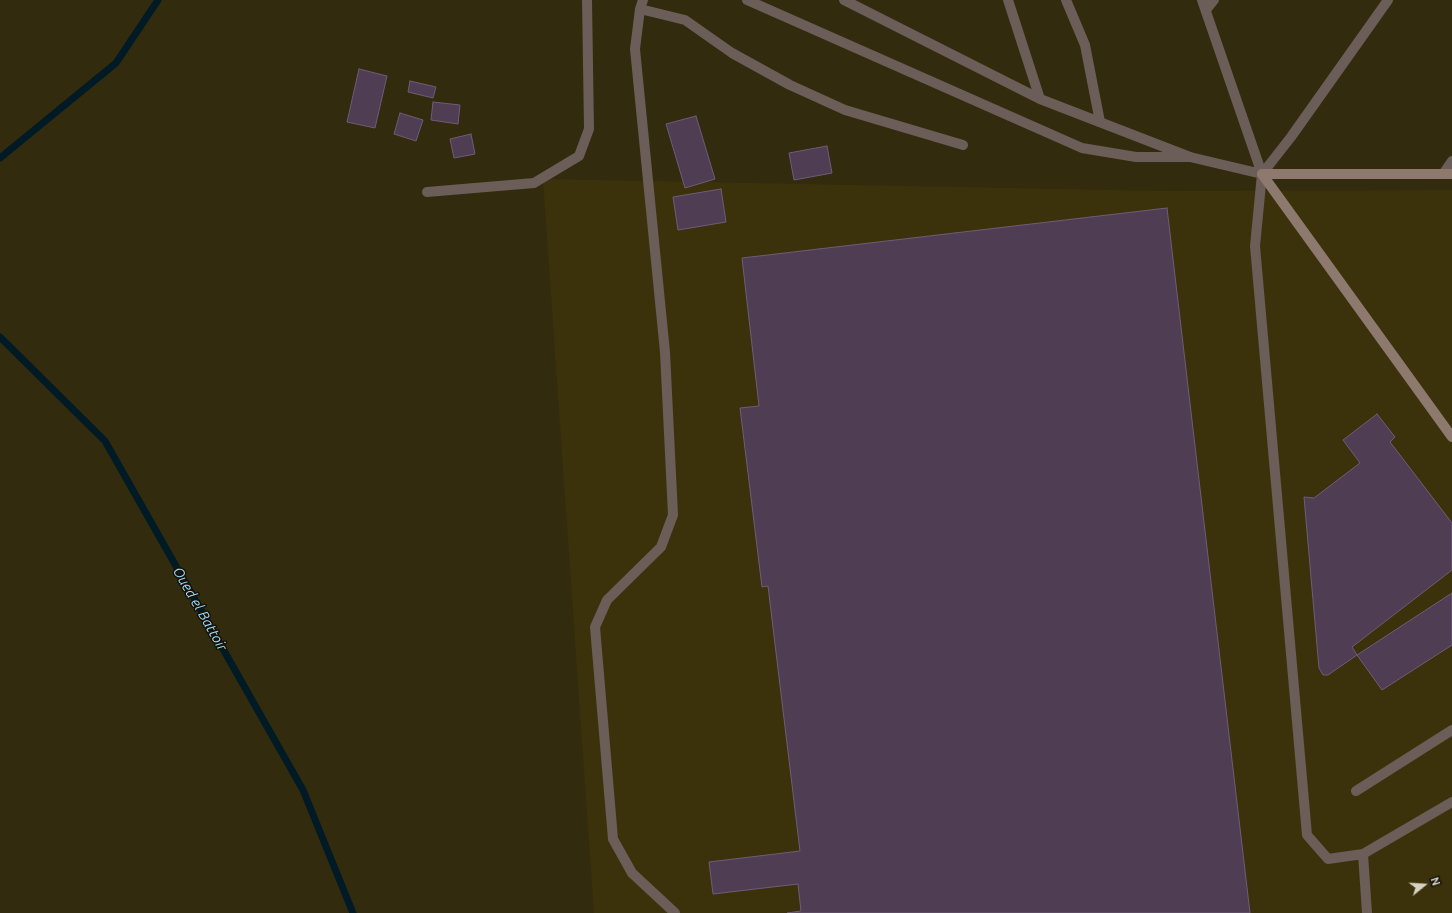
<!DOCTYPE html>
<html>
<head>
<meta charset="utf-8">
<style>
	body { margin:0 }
	#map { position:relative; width:1452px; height:913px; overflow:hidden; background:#322b0e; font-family:Ubuntu,sans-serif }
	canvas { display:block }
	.north { position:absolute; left:1404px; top:865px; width:40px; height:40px; -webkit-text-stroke:3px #171308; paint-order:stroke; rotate:72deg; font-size:11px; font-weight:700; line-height:16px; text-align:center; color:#d6d2c2 }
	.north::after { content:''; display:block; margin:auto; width:14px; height:18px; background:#d6d2c2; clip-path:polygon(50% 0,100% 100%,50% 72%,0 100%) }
</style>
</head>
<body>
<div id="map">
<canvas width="1452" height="913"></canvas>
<div class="north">N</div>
</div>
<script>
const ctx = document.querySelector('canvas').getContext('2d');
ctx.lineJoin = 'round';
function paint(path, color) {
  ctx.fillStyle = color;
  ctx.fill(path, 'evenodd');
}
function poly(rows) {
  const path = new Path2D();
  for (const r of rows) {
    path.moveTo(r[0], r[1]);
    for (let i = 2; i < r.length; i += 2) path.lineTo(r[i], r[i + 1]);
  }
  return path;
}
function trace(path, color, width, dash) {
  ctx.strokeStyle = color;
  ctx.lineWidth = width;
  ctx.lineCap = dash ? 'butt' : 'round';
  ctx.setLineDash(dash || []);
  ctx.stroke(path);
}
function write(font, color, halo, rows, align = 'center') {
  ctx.font = font + ' Ubuntu,sans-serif';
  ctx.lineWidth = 3;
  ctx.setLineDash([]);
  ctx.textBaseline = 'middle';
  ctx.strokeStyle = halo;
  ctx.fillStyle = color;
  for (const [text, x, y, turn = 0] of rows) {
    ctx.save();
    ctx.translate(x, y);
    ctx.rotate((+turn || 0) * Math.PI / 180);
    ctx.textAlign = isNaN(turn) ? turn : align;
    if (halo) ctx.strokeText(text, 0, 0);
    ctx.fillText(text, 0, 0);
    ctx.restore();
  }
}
const built = poly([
	[543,179,1167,191,1452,190,1452,913,594,913]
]);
const stream = poly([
	[0,158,116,63,158,0],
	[0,337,105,441,303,790,353,913]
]);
const building = poly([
	[359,69,387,76,375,128,347,122,359,69],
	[410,81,436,87,433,98,408,92,410,81],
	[433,102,460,105,458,124,431,120,433,102],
	[400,113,423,120,416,141,394,134,400,113],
	[696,116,715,179,685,188,666,124,696,116],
	[471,134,475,154,454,158,450,139,471,134],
	[827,146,832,173,794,180,789,153,827,146],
	[721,189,726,222,678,230,673,197,721,189],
	[1167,208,1250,913,787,913,801,911,798,884,713,894,709,862,800,851,768,586,762,587,740,408,759,406,742,258,1167,208],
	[1377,414,1395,437,1390,442,1452,523,1452,570,1352,647,1357,655,1328,675,1323,675,1319,668,1318,657,1304,497,1314,498,1360,463,1343,440,1377,414],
	[1452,593,1452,645,1382,690,1357,655,1452,593]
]);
const lane = poly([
	[643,0,640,9,635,49,665,352,673,515,661,547,607,600,595,627,613,839,632,873,675,913],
	[747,0,1082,148,1136,157,1190,157],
	[1066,0,1085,45,1100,122],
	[640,9,685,20,732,53,790,85,845,110,963,145],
	[427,192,534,183,579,156,589,129,587,0],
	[1356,791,1452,730]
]);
const street = poly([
	[844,0,1040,99,1190,157,1262,174],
	[1008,0,1040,99],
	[1202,0,1262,174,1255,246,1307,835,1328,859,1363,854],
	[1206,10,1214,0],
	[1262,174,1291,137,1388,0],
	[1443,174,1452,161],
	[1367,913,1363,854,1452,802]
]);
const secondary = poly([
	[1262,174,1452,437],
	[1262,174,1452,174]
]);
const waterNames = [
	["Oued el Battoir",200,609,60]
];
paint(built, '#3b320c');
trace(stream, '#001b26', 7);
paint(building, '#4f3d54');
trace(building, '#6f5c76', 1);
trace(lane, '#6b5d57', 10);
trace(street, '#6b5d57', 10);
trace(secondary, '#8e796f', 10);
write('italic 14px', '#9edaf6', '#171308', waterNames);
</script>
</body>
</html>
